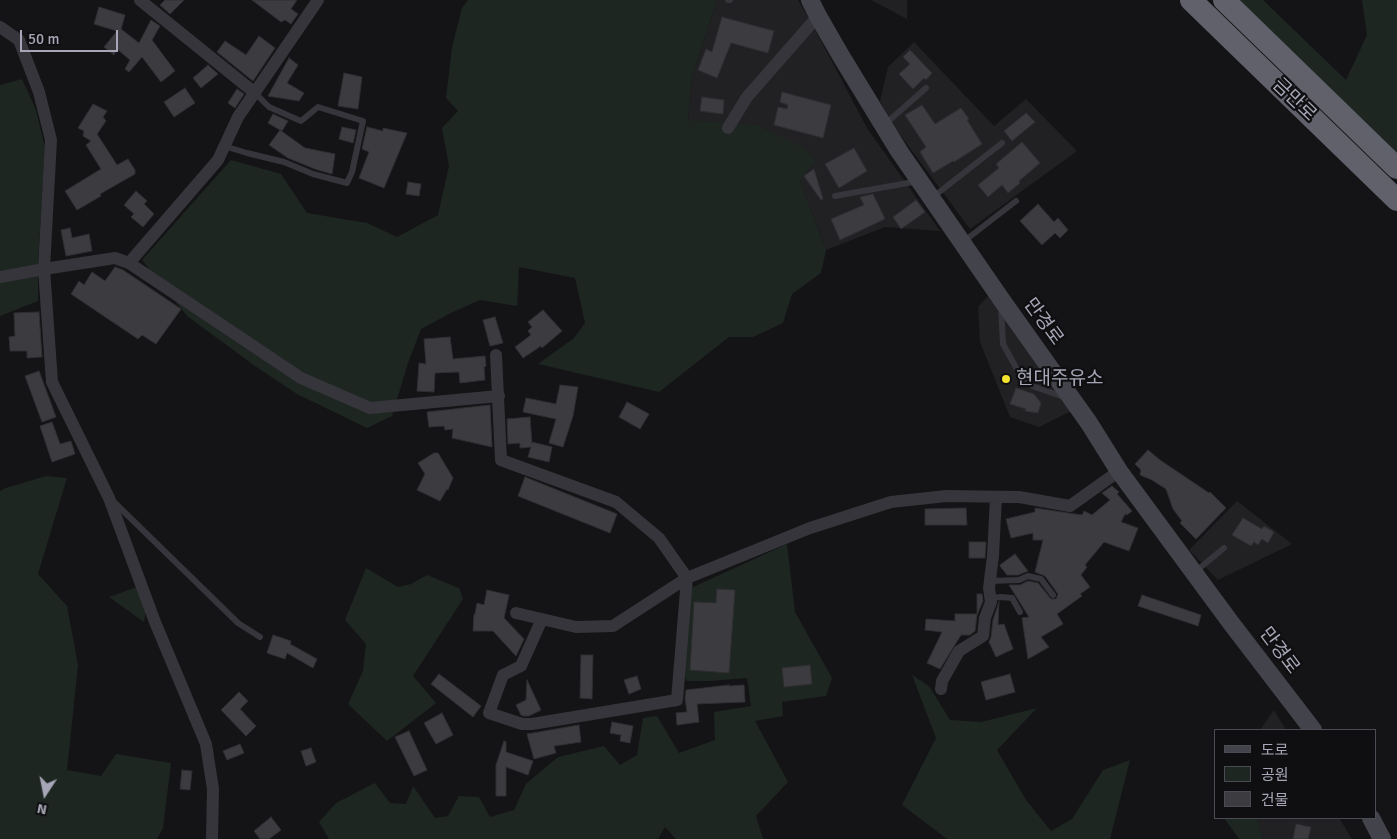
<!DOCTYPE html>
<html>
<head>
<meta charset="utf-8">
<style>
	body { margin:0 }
	#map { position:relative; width:1397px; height:839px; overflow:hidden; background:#141416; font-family:Signika,"Noto Sans KR",sans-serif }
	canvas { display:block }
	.legend { position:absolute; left:1214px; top:729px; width:162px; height:90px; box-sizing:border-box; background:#0f0f11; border:1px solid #4b4b53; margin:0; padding:6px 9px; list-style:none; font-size:15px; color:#a6a6b6 }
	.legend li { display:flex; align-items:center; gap:10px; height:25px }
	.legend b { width:25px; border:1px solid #4b4b53 }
	.north { position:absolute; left:20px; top:769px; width:50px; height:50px; -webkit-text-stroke:4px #0f0f11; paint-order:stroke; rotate:191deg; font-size:14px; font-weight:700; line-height:20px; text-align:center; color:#a6a6b6 }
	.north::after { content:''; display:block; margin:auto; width:18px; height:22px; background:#a6a6b6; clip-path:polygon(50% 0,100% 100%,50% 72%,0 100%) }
	.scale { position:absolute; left:20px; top:30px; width:98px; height:22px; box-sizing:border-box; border:2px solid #a6a6b6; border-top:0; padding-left:6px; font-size:15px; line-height:18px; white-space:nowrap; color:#a6a6b6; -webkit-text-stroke:4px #0f0f11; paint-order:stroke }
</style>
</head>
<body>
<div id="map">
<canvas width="1397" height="839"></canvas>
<ul class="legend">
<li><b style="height:6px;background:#43434b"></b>도로</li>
<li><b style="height:14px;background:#1e2621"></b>공원</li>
<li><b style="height:14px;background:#3c3b40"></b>건물</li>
</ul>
<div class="north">N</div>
<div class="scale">50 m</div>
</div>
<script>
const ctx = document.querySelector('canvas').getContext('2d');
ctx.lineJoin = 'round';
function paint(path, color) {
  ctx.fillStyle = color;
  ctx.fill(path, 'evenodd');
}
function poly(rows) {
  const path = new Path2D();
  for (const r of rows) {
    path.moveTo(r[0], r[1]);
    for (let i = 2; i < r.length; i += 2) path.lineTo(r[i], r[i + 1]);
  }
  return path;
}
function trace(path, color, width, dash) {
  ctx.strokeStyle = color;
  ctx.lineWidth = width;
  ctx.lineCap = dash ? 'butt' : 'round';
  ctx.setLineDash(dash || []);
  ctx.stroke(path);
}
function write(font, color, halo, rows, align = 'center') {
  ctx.font = font + ' Signika,"Noto Sans KR",sans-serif';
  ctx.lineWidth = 4.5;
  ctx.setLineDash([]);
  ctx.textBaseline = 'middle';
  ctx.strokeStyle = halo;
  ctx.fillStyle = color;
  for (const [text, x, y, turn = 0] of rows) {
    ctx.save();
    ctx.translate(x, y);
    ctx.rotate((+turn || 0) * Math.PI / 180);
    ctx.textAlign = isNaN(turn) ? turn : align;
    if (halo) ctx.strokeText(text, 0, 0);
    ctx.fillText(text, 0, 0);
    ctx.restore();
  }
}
const built = poly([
	[717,0,798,0,810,20,867,128,940,231,885,227,826,250,800,181,688,120,692,77],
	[871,0,907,0,907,19],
	[914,42,994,126,1026,99,1077,151,970,229,892,124,880,101,888,67],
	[988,296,1073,410,1039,427,1010,417,980,342,978,307],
	[1237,501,1292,544,1218,580,1189,550],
	[1274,710,1286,730,1260,730],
	[1257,818,1339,818,1352,839,1263,839]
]);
const green = poly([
	[468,0,717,0,692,77,688,120,756,125,802,146,815,161,800,181,826,250,821,273,792,294,783,323,753,337,729,337,659,392,538,364,574,338,585,323,575,278,519,267,517,306,480,300,453,312,421,329,408,363,392,416,367,428,297,394,255,366,187,316,142,260,231,160,281,174,307,213,367,223,397,237,438,215,449,166,442,128,458,111,446,98,452,47,462,8],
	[1237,0,1263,0,1346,80,1367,35,1362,0,1397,0,1397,155],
	[22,79,36,110,45,148,38,262,38,301,0,316,0,85],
	[46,476,67,478,38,574,67,606,78,665,67,770,101,776,116,754,171,763,163,828,157,839,0,839,0,491,6,488],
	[787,544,795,612,832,678,826,696,782,702,783,716,755,721,788,782,756,816,763,839,676,839,665,827,658,839,329,839,319,822,336,803,375,783,390,803,406,804,413,786,435,818,448,816,459,796,479,797,490,817,514,810,526,784,558,757,604,746,620,765,637,755,643,718,657,716,679,753,715,740,714,712,751,706,747,678,710,681,687,681,684,675,691,588],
	[366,568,398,587,411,584,427,575,459,588,463,599,413,676,436,703,387,741,348,704,363,671,366,644,345,620],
	[137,587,146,610,144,622,109,597],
	[912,675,929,686,950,720,981,722,1037,708,997,750,1026,800,1051,831,1072,819,1103,770,1130,760,1110,839,947,839,902,805,936,738],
	[1224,818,1257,818,1263,839,1239,839]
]);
const building = poly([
	[165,0,184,0,170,14,160,5,165,0],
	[252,0,297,0,291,9,298,14,291,24,285,20,281,22,252,0],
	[99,7,125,15,121,29,139,43,151,20,160,26,152,40,175,71,161,82,142,57,129,72,125,69,130,60,117,49,114,55,104,47,117,31,94,24,99,7],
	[722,17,774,31,768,53,731,43,717,78,698,70,706,49,712,52,722,17],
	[259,36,275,48,253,81,217,52,225,41,246,55,259,36],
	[910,50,932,73,926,80,924,78,913,89,899,74,910,64,903,57,910,50],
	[289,58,298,65,287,83,304,93,299,101,268,96,289,58],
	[208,65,218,74,201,88,193,78,208,65],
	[344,73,362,77,358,109,338,106,344,73],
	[185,88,195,103,174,117,164,102,185,88],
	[237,89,244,94,235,108,228,103,237,89],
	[782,92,831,105,823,138,774,125,778,107,787,109,788,105,780,102,782,92],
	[702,97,724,100,723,114,700,111,702,97],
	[93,104,107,111,103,117,106,121,97,134,117,165,128,159,135,170,135,174,100,194,101,196,77,210,65,191,101,169,86,145,91,141,83,136,84,131,78,128,93,104],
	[922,105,935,124,961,108,969,119,967,120,982,144,954,162,953,161,933,173,920,152,926,147,905,115,922,105],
	[1026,113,1035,122,1012,141,1004,131,1026,113],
	[273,114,288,121,282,131,280,130,305,148,335,154,332,174,315,169,288,158,269,145,280,130,268,123,273,114],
	[342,127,356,130,353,143,339,139,342,127],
	[367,127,383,131,383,128,407,133,384,188,359,178,369,152,362,149,367,127],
	[1022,142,1040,163,1019,181,1020,183,1008,193,1002,185,988,197,978,185,999,168,996,164,1022,142],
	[854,148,867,171,839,188,825,164,854,148],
	[814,169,823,199,821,200,804,176,814,169],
	[408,182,421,184,419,196,406,194,408,182],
	[136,191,147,201,144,204,154,214,143,227,131,217,134,214,124,205,136,191],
	[873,194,885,219,840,240,831,219,864,205,860,197,873,194],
	[916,200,925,212,901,229,893,217,916,200],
	[1038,204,1054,222,1058,218,1068,230,1060,238,1055,233,1042,245,1020,221,1038,204],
	[70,228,72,238,89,234,92,251,66,256,61,230,70,228],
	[115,267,123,270,181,309,156,344,142,335,138,339,71,294,79,281,84,285,92,272,105,281,115,267],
	[543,310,562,331,542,348,541,346,523,358,515,347,531,335,528,331,532,327,528,322,543,310],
	[39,312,42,357,27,358,27,351,10,351,9,337,15,336,14,313,39,312],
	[495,317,503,343,490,346,483,320,495,317],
	[450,337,453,359,485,356,486,366,484,367,485,380,460,383,459,372,435,373,434,392,417,391,419,363,426,364,424,339,450,337],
	[39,371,56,417,42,422,25,376,39,371],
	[560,385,578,387,573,416,563,447,549,443,556,419,523,412,526,398,556,404,560,385],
	[1016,388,1034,394,1041,403,1038,413,1025,411,1026,409,1010,404,1016,388],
	[627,402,649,414,640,429,619,417,627,402],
	[490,405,492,447,452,438,453,429,445,430,444,426,429,427,427,412,490,405],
	[530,417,532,444,532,442,552,447,549,462,528,457,531,447,520,448,520,443,508,444,507,419,530,417],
	[52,422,60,444,71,441,75,454,52,462,40,426,52,422],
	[1148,450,1160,460,1209,493,1210,492,1226,508,1196,539,1180,523,1182,521,1173,509,1166,489,1152,480,1140,475,1141,470,1135,464,1148,450],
	[434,453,438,453,453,478,448,490,447,489,440,501,417,490,425,474,418,463,434,453],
	[525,477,617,514,610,533,518,496,525,477],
	[1112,486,1119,492,1117,494,1132,511,1127,515,1125,514,1121,522,1138,528,1129,551,1104,542,1085,565,1087,567,1081,575,1090,587,1080,594,1082,596,1057,614,1063,624,1041,637,1049,647,1028,659,1022,618,1029,617,1009,585,1020,585,1028,581,1038,583,1051,599,1056,599,1058,594,1045,576,1035,572,1043,540,1033,540,1033,533,1011,538,1006,519,1035,512,1035,508,1082,515,1084,511,1092,515,1110,500,1102,493,1112,486],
	[966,508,967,525,925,525,925,509,966,508],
	[1243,518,1262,529,1264,526,1274,532,1268,543,1262,539,1258,545,1254,542,1251,546,1232,535,1243,518],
	[969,542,986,542,985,558,969,558,969,542],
	[1015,554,1028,571,1018,575,1007,575,1000,566,1000,565,1015,554],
	[717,589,735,590,729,673,690,670,694,602,716,603,717,589],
	[487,590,509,595,504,618,524,639,516,656,493,631,473,631,474,614,475,614,477,603,484,605,487,590],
	[977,594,982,594,983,601,977,615,975,631,970,635,961,635,940,669,927,663,942,632,925,630,926,619,955,621,955,614,977,614,977,594],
	[1142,595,1201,615,1198,626,1138,606,1142,595],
	[999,602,998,625,1004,624,1013,649,996,657,989,642,991,637,993,620,999,602],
	[273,635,291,641,290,644,317,659,313,668,287,653,285,659,267,653,273,635],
	[581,655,593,655,592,699,580,698,581,655],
	[810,665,812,684,784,687,782,668,810,665],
	[439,674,481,706,473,717,431,684,439,674],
	[1010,674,1015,692,986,700,981,682,1010,674],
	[637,676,641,689,629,694,624,680,637,676],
	[527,680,541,710,529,716,523,716,521,715,516,705,526,700,527,680],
	[729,685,729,686,744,685,745,702,697,704,699,722,677,725,676,713,687,712,685,698,686,690,729,685],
	[239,692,248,701,240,709,256,726,246,736,221,710,239,692],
	[442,713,453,735,436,744,424,723,442,713],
	[612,722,633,726,630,743,620,741,621,735,610,733,612,722],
	[579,725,581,742,554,746,556,753,534,759,527,734,579,725],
	[409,731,427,770,414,776,395,737,409,731],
	[504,741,506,742,506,752,533,761,528,775,506,767,506,796,496,796,496,765,504,741],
	[240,744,244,753,227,760,223,751,240,744],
	[311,748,316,762,306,766,301,751,311,748],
	[182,770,192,771,190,790,180,789,182,770],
	[271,817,281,830,269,839,260,839,254,831,271,817],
	[1296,824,1311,827,1308,839,1293,839,1296,824]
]);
const lane = poly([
	[728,0,730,0],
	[884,125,926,88],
	[224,146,247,153,284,162,313,174,347,183,352,172,363,121,318,107,301,121,269,107,255,93],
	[835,196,919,181],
	[933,197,1002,143],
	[963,242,1016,201],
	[1001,307,1003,344,1019,373,1032,386,1064,397],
	[114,502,238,623,260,637],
	[1195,572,1224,548],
	[990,581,1019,580,1028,576,1041,579,1053,595],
	[990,598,1001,597,1012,598,1020,612]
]);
const street = poly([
	[140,0,255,93],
	[0,27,19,40,39,92,51,140,44,269,52,382,109,498,155,622,206,744,213,789,212,839],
	[728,128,747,97,818,16],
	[129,263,301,378,370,408,499,396],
	[0,277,44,269,115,258,129,263,218,160,238,117,318,0],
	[496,355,501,460,616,502,659,538,687,578,677,700,532,724,522,724,489,713,503,675,521,666,542,619],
	[516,613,576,627,613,626,687,578,810,528,891,502,946,496,1019,497,1070,506,1119,471],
	[941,689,942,681,959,651,983,636,985,618,991,602,989,588,993,556,996,497]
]);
const secondary = poly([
	[810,0,818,16,841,56,899,151,1001,299,1089,423,1119,471,1231,623,1313,730],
	[1371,818,1382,839]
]);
const highway = poly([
	[1191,0,1397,200],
	[1224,0,1397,168]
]);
const markers = [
	[1006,379,5,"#f4e32e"]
];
const streetNames = [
	["금만로",1294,100,44],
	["만경로",1043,322,54],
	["만경로",1279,651,53]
];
const poiNames = [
	["현대주유소",1016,379]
];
paint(built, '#212023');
paint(green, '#1e2621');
paint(building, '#3c3b40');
trace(building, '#2f2e32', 1);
trace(lane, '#35353b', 6);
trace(street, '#35353b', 12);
trace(secondary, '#43434b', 18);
trace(highway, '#61616c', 22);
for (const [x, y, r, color] of markers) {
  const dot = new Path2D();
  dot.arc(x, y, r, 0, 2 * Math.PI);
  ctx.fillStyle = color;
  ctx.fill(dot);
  trace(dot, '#0f0f11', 2);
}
write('19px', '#a6a6b6', '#0f0f11', streetNames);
write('19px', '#a6a6b6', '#0f0f11', poiNames, 'left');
</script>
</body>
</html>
